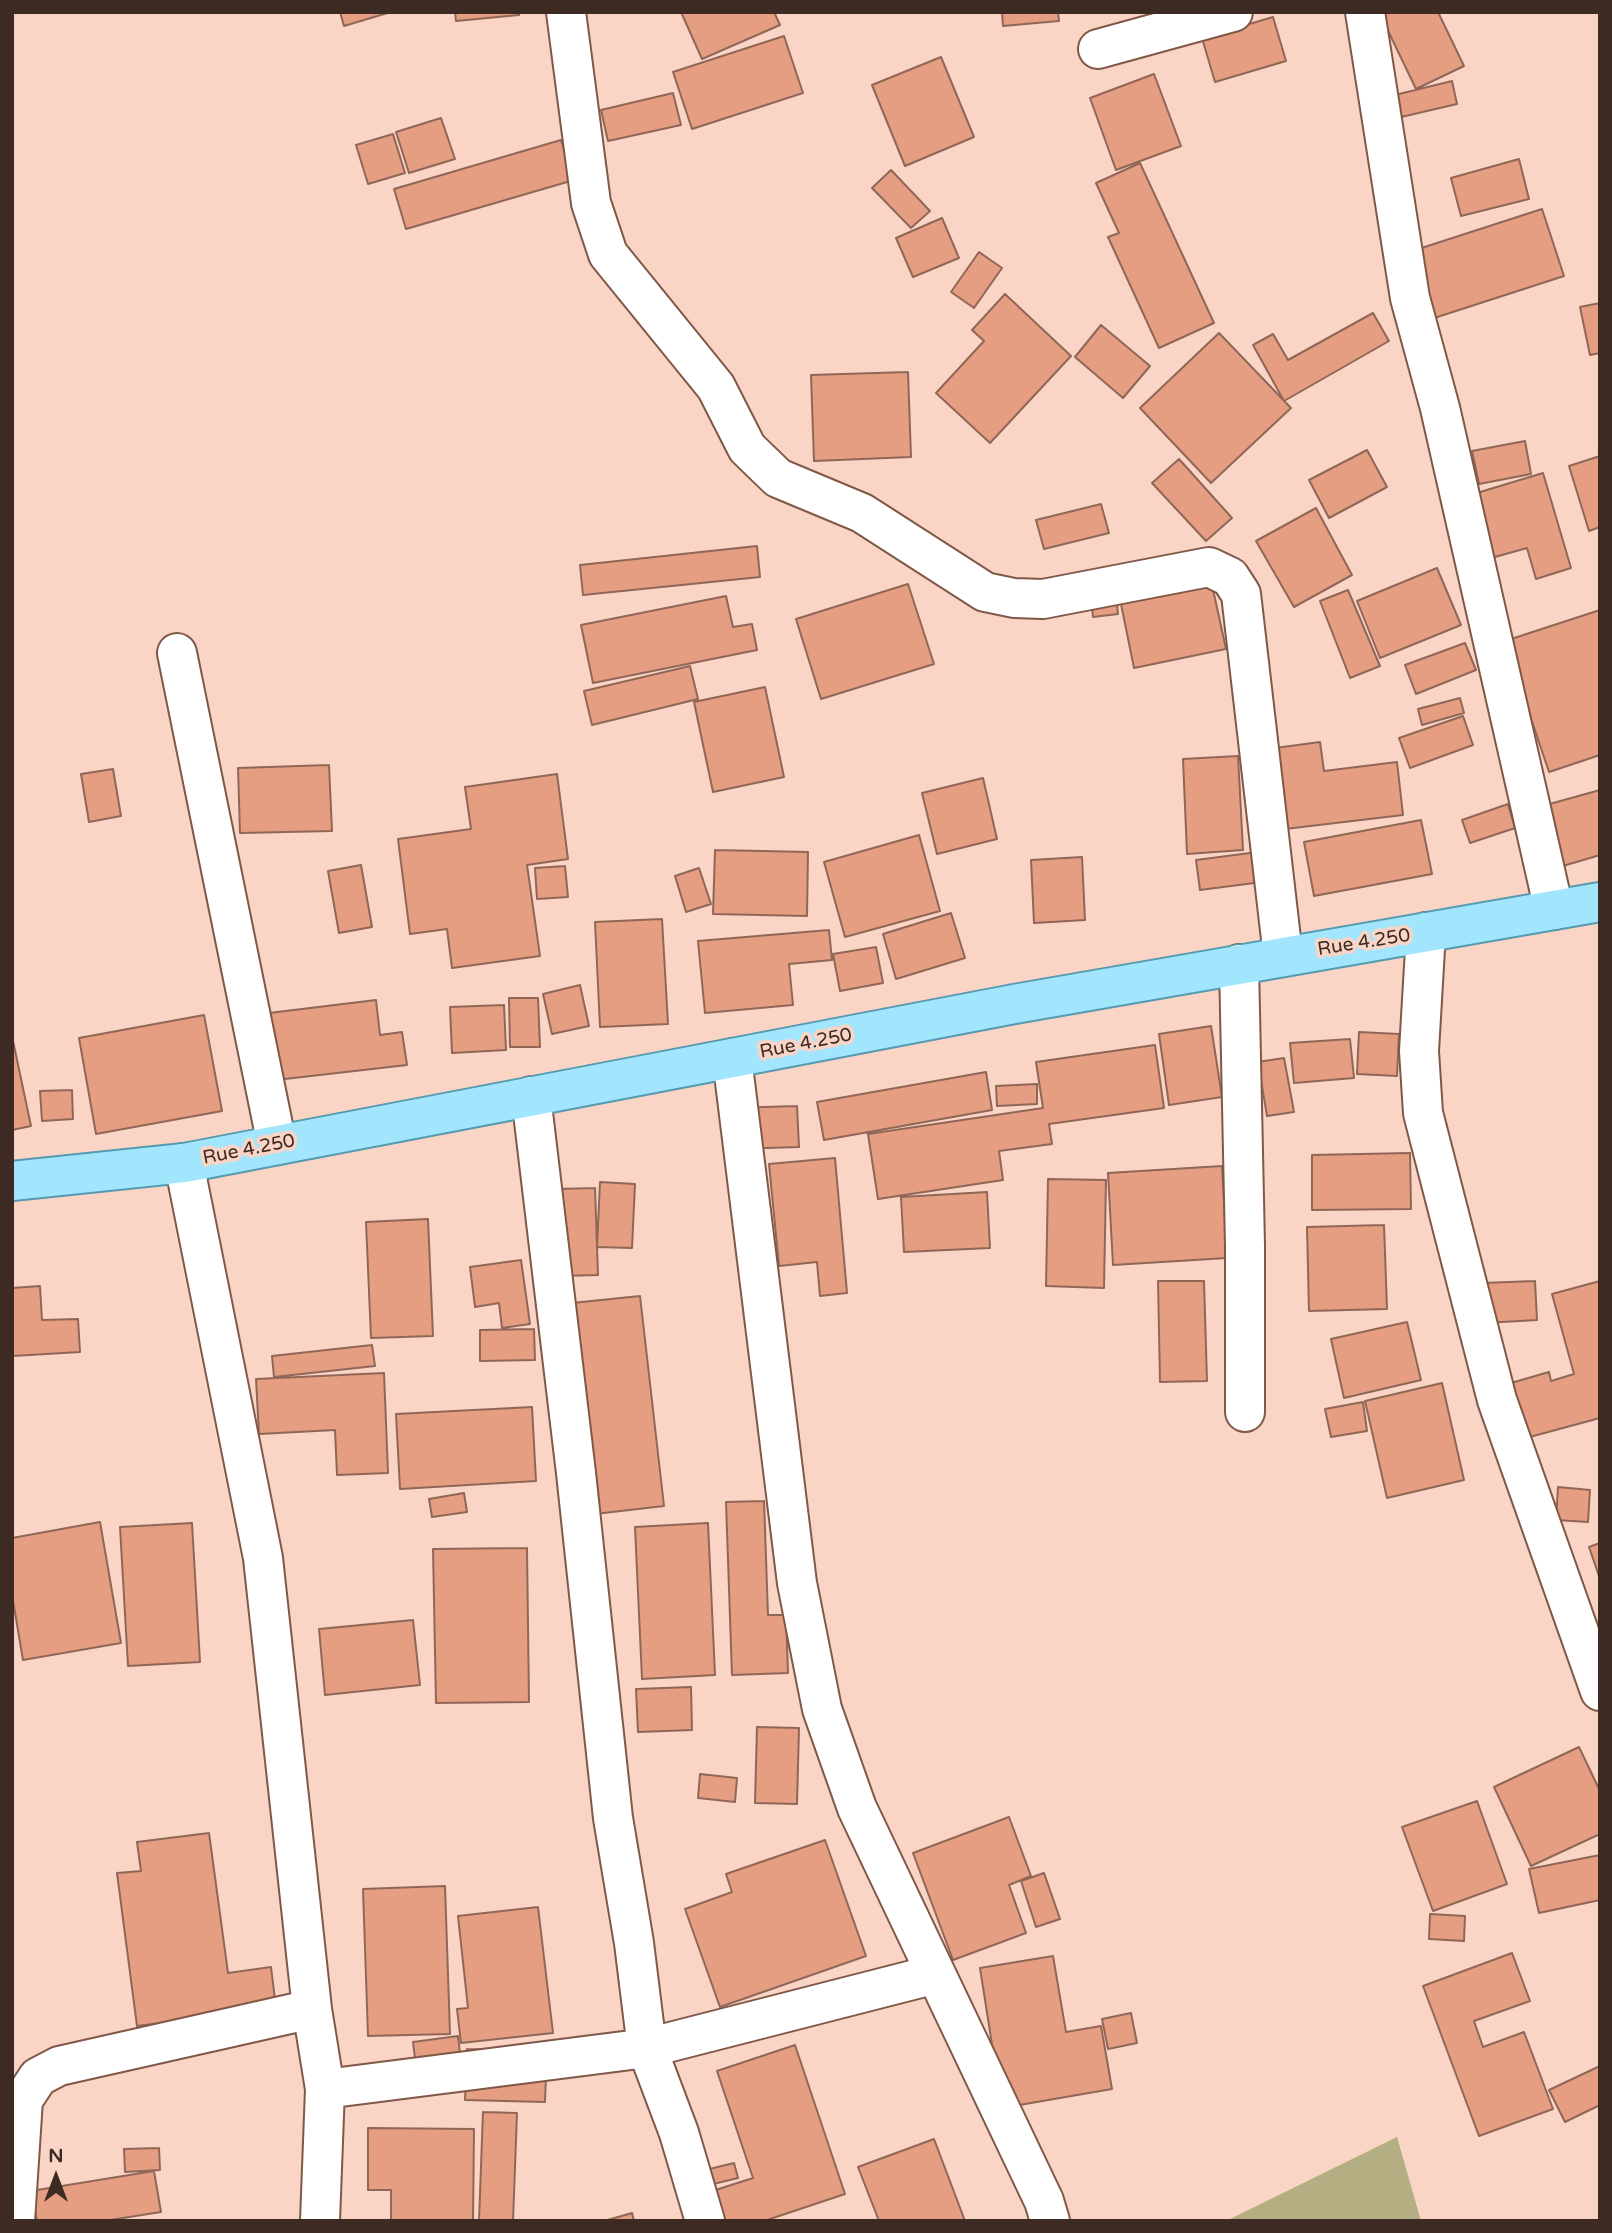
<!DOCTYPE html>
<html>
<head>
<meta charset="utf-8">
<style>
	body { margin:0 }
	#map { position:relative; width:1612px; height:2233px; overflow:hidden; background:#fad4c5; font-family:"Varela Round",sans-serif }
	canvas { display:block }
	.frame { position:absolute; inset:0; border:14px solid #3c2a23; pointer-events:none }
	.north { position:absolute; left:21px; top:2142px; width:70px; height:70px; -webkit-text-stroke:5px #fad4c5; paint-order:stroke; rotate:0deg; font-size:19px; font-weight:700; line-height:28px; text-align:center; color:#3c2a23 }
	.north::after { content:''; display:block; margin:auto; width:24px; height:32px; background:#3c2a23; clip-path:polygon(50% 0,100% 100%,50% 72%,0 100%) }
</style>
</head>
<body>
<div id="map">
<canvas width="1612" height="2233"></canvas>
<div class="frame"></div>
<div class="north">N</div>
</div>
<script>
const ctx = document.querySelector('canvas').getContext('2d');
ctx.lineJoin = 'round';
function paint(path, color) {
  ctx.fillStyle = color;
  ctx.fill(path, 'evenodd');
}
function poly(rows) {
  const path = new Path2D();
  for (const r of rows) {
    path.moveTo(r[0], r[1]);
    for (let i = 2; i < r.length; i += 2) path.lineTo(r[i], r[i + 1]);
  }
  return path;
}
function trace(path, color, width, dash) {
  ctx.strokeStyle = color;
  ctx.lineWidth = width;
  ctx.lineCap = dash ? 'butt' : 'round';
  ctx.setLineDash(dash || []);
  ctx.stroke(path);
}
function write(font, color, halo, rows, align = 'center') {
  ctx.font = font + ' "Varela Round",sans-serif';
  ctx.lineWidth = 7;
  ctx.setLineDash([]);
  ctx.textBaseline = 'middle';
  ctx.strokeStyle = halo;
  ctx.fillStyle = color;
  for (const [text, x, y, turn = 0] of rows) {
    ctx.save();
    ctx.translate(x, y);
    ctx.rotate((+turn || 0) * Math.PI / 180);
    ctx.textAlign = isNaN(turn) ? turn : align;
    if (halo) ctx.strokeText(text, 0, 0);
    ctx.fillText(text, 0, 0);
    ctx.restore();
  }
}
const green = poly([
	[1397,2137,1421,2221,1226,2221]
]);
const building = poly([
	[340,12,391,12,344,26,340,12],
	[455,12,519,12,519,15,456,21,455,12],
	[681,12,774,12,780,25,702,59,681,12],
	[1002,12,1058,12,1059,21,1003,26,1002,12],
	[1379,12,1438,12,1464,66,1416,89,1379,12],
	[1273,17,1286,61,1215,82,1202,38,1273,17],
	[784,36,803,93,692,129,673,72,784,36],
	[941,57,974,137,905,166,872,85,941,57],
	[1154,74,1181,146,1116,170,1090,98,1154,74],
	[1452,81,1457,104,1397,118,1391,96,1452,81],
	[673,93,681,125,608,141,601,110,673,93],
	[441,118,455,159,409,173,396,132,441,118],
	[393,134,405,173,368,184,356,145,393,134],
	[561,140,574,180,406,229,394,189,561,140],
	[1519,159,1529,199,1461,216,1451,178,1519,159],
	[1140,163,1214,323,1159,348,1108,237,1119,233,1096,183,1140,163],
	[891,170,930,211,911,228,872,188,891,170],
	[1542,209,1564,276,1425,321,1403,254,1542,209],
	[942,218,959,258,913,277,896,238,942,218],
	[979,252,1002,268,974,308,951,292,979,252],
	[1005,294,1071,356,990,443,936,393,984,341,972,330,1005,294],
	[1600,303,1600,353,1590,355,1580,307,1600,303],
	[1373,313,1389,341,1284,401,1253,345,1273,334,1288,360,1373,313],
	[1101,325,1150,366,1123,398,1075,357,1101,325],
	[1219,333,1291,408,1211,483,1140,408,1219,333],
	[908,372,911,457,814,461,811,375,908,372],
	[1525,441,1531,474,1479,484,1472,451,1525,441],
	[1367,450,1387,487,1329,518,1309,480,1367,450],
	[1600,456,1600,527,1589,531,1569,466,1600,456],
	[1179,459,1232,518,1206,541,1152,483,1179,459],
	[1543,473,1571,568,1536,579,1527,548,1477,562,1457,499,1543,473],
	[1101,504,1109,533,1044,549,1036,520,1101,504],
	[1316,508,1352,575,1294,607,1256,541,1316,508],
	[757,546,760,577,583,595,580,565,757,546],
	[1437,568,1461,625,1380,658,1357,601,1437,568],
	[1209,571,1226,649,1134,668,1118,589,1209,571],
	[1114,576,1118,614,1093,617,1089,579,1114,576],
	[908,584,934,664,821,699,796,619,908,584],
	[1348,590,1380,666,1350,678,1320,601,1348,590],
	[726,596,733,627,752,624,757,650,593,683,581,625,726,596],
	[1600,610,1600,755,1549,772,1505,641,1600,610],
	[1465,643,1476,670,1416,694,1405,665,1465,643],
	[690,666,698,699,592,725,584,691,690,666],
	[765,687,784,777,713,792,694,702,765,687],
	[1460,698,1464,713,1422,725,1418,709,1460,698],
	[1463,716,1473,745,1410,768,1399,738,1463,716],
	[1320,742,1324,771,1397,762,1403,815,1285,829,1275,748,1320,742],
	[1238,756,1243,850,1187,854,1183,759,1238,756],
	[329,765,332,831,240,833,238,768,329,765],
	[113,769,121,816,89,822,81,774,113,769],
	[557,774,568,859,527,865,540,956,452,968,447,929,410,934,398,839,471,829,465,787,557,774],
	[983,778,997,839,937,854,922,793,983,778],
	[1600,790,1600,855,1546,871,1528,810,1600,790],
	[1508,804,1515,828,1470,843,1462,820,1508,804],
	[1421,820,1432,874,1314,896,1304,842,1421,820],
	[919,835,940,911,845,937,824,862,919,835],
	[715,850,808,852,807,916,713,914,715,850],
	[1258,852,1262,882,1200,890,1196,860,1258,852],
	[1082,857,1085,920,1034,923,1031,860,1082,857],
	[361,865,372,927,339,933,328,871,361,865],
	[565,866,568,897,537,899,535,868,565,866],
	[699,868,711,904,686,912,675,876,699,868],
	[951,913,965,958,896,979,883,934,951,913],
	[662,919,668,1024,600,1027,595,922,662,919],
	[829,930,832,960,789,964,793,1005,705,1013,698,941,829,930],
	[876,947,883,983,840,991,833,954,876,947],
	[580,985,589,1026,552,1034,543,994,580,985],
	[509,998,538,998,540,1047,510,1047,509,998],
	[376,1000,380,1035,402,1032,407,1065,276,1080,269,1013,376,1000],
	[504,1005,506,1050,452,1053,450,1007,504,1005],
	[204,1015,222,1111,96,1134,79,1038,204,1015],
	[1211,1026,1222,1097,1169,1105,1159,1034,1211,1026],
	[1359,1032,1399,1034,1397,1076,1357,1074,1359,1032],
	[12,1036,31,1126,12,1130,12,1036],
	[1350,1039,1354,1078,1294,1083,1290,1043,1350,1039],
	[1155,1045,1164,1108,1049,1124,1052,1144,999,1151,1003,1180,878,1199,868,1134,1043,1108,1036,1062,1155,1045],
	[1284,1058,1294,1112,1267,1116,1258,1062,1284,1058],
	[986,1072,992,1110,824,1140,817,1102,986,1072],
	[1037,1084,1037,1104,997,1106,996,1086,1037,1084],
	[72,1090,73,1119,42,1121,40,1091,72,1090],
	[797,1106,799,1147,733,1149,732,1108,797,1106],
	[1410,1153,1411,1209,1312,1210,1312,1155,1410,1153],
	[835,1158,847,1293,820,1296,817,1262,779,1266,769,1164,835,1158],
	[1222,1166,1227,1258,1113,1265,1108,1173,1222,1166],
	[1048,1179,1106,1180,1104,1288,1046,1286,1048,1179],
	[600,1182,635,1184,632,1248,597,1247,600,1182],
	[595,1188,598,1275,560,1276,557,1189,595,1188],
	[987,1192,990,1248,904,1252,901,1197,987,1192],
	[428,1219,433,1336,371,1338,366,1222,428,1219],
	[1384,1225,1387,1309,1309,1311,1307,1227,1384,1225],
	[521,1260,530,1324,502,1328,499,1303,475,1307,470,1267,521,1260],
	[1158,1281,1204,1281,1207,1381,1160,1382,1158,1281],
	[1535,1281,1537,1320,1484,1323,1483,1283,1535,1281],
	[1600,1281,1600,1418,1526,1438,1511,1383,1549,1372,1551,1381,1574,1374,1552,1294,1600,1281],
	[40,1286,42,1320,78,1319,80,1352,12,1356,12,1288,40,1286],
	[640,1296,664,1506,595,1514,572,1303,640,1296],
	[1407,1322,1421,1380,1344,1398,1331,1339,1407,1322],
	[534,1329,535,1360,480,1361,480,1330,534,1329],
	[372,1345,375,1366,274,1377,272,1356,372,1345],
	[384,1373,388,1473,337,1475,335,1430,259,1434,256,1379,384,1373],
	[1442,1383,1464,1480,1387,1498,1365,1401,1442,1383],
	[1363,1402,1367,1431,1331,1437,1325,1409,1363,1402],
	[532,1407,536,1481,400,1489,396,1414,532,1407],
	[1558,1487,1590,1490,1588,1522,1556,1520,1558,1487],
	[464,1493,467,1512,432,1517,429,1499,464,1493],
	[764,1501,768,1615,786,1615,788,1673,732,1675,726,1502,764,1501],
	[100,1522,121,1643,23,1660,12,1595,12,1538,100,1522],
	[192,1523,200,1662,128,1666,120,1527,192,1523],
	[708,1523,715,1675,642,1679,635,1527,708,1523],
	[1600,1543,1600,1579,1589,1547,1600,1543],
	[527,1548,529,1702,436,1703,433,1549,527,1548],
	[413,1620,420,1685,325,1695,319,1629,413,1620],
	[691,1687,692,1730,638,1732,636,1689,691,1687],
	[757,1727,799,1728,797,1804,755,1803,757,1727],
	[1579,1747,1600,1791,1600,1834,1531,1866,1494,1787,1579,1747],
	[700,1774,737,1778,735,1802,698,1798,700,1774],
	[1477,1801,1507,1884,1433,1911,1402,1827,1477,1801],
	[1009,1817,1031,1876,1009,1885,1026,1933,953,1960,913,1853,1009,1817],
	[209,1833,228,1973,271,1967,276,2008,137,2026,117,1873,141,1871,137,1842,209,1833],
	[825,1840,866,1956,720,2007,685,1909,732,1892,726,1874,825,1840],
	[1600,1855,1600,1900,1539,1913,1529,1869,1600,1855],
	[1044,1873,1060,1919,1036,1927,1021,1881,1044,1873],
	[445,1886,450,2034,368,2036,363,1889,445,1886],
	[538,1907,553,2033,461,2043,457,2009,468,2008,458,1916,538,1907],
	[1430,1914,1465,1916,1464,1941,1429,1939,1430,1914],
	[1512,1953,1530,2001,1474,2021,1483,2047,1524,2032,1553,2109,1479,2136,1423,1986,1512,1953],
	[1053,1956,1066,2032,1101,2026,1112,2089,1002,2108,980,1968,1053,1956],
	[1131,2013,1137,2043,1108,2049,1102,2019,1131,2013],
	[458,2036,461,2061,416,2067,413,2042,458,2036],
	[795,2045,845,2194,764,2221,709,2221,700,2195,753,2178,717,2071,795,2045],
	[467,2049,547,2051,545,2102,465,2100,467,2049],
	[1600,2066,1600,2105,1565,2122,1549,2090,1600,2066],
	[483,2112,517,2113,513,2221,479,2221,483,2112],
	[368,2128,474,2129,473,2221,391,2221,391,2190,368,2190,368,2128],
	[934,2139,965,2221,879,2221,858,2167,934,2139],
	[159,2148,160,2170,125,2172,124,2149,159,2148],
	[734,2163,738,2178,705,2186,701,2171,734,2163],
	[154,2171,161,2212,104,2221,37,2221,31,2191,154,2171],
	[632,2213,634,2221,604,2221,632,2213]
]);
const street = poly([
	[566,12,591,203,608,254,716,387,747,448,778,478,862,513,985,592,1014,598,1043,599,1209,567,1230,577,1241,594,1283,956],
	[1365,12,1410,298,1440,408,1554,910],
	[1098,49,1233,12],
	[177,653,277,1145],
	[1426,932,1419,1051,1423,1113,1497,1400,1600,1691],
	[1239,964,1245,1246,1245,1412],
	[732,1058,797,1583,822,1709,857,1808,1044,2201,1050,2221],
	[531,1096,576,1473,613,1818,634,1943,647,2048,679,2133,705,2221],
	[184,1163,263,1558,312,2009,325,2089,320,2221],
	[325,2089,647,2048,936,1974],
	[15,2221,23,2100,38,2077,59,2066,312,2009]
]);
const primary = poly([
	[12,1181,184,1163,1014,1004,1600,902]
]);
const streetNames = [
	["Rue 4.250",1364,943,-9],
	["Rue 4.250",806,1044,-11],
	["Rue 4.250",249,1150,-11]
];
paint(green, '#b4af83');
paint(building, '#e59e82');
trace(building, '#906757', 2);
trace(street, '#805848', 42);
trace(primary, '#559ab0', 42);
trace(street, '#fff', 38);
trace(primary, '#a1e6fd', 38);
write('19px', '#3c2a23', '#fad4c5', streetNames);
</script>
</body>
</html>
